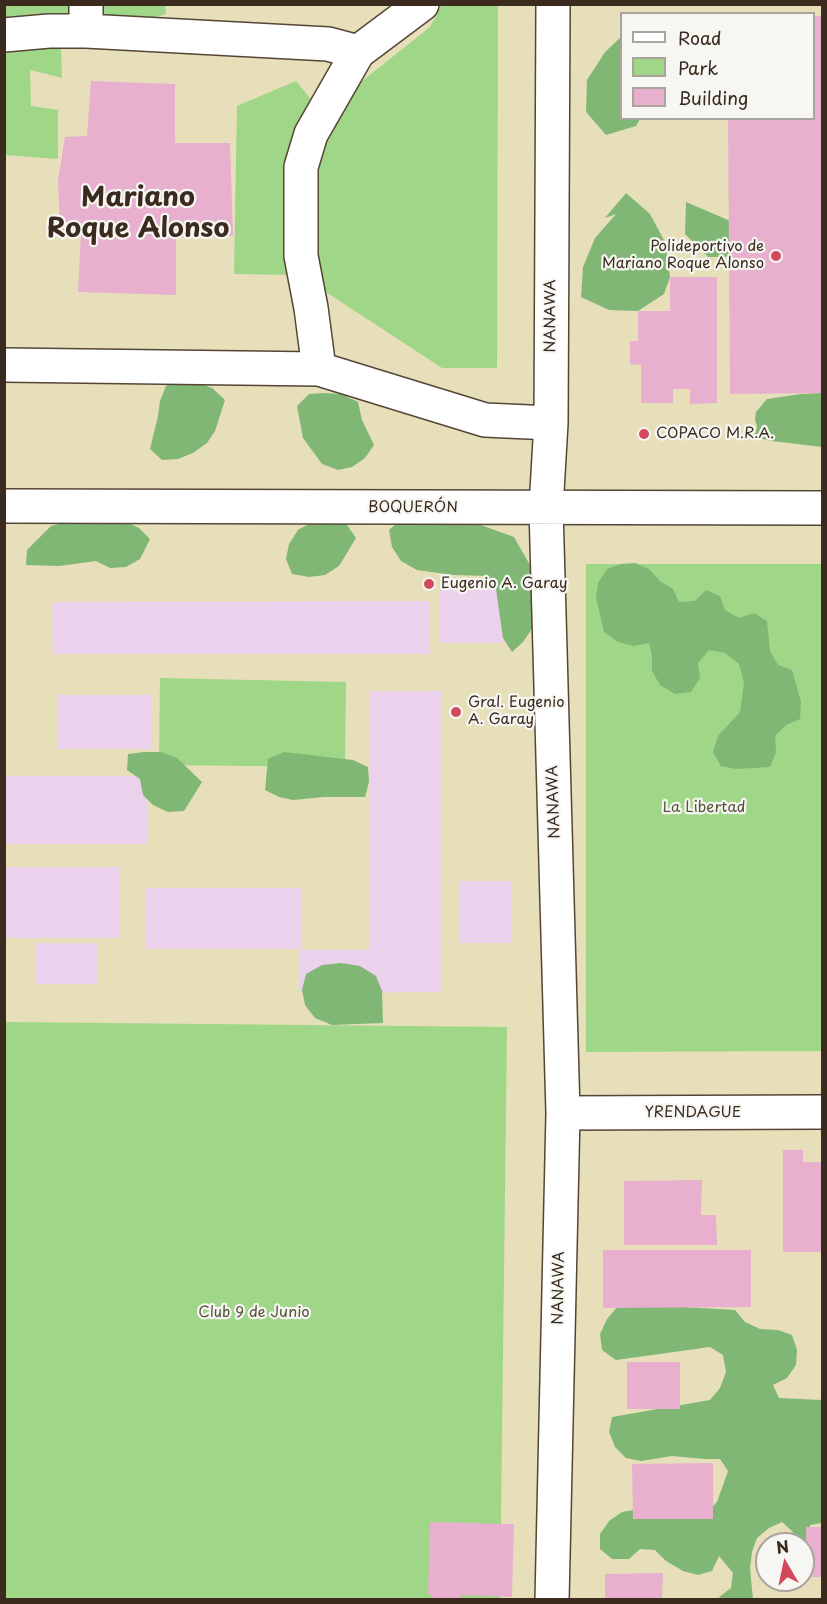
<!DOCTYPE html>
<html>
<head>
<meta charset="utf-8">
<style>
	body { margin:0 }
	#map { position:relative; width:827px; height:1604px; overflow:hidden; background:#e6dfba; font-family:"Playpen Sans",sans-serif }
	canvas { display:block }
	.frame { position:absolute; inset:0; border:6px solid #3b2a1e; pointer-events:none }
	.legend { position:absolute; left:620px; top:12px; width:195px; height:108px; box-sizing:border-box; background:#f6f6f2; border:2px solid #aba49d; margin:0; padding:8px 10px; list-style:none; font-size:18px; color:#3b2a1e }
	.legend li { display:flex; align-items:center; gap:12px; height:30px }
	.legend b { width:30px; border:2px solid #aba49d }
	.north { position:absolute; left:755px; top:1532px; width:60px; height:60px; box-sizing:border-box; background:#f6f6f2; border:2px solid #aba49d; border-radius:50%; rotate:351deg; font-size:16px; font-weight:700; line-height:24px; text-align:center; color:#3b2a1e }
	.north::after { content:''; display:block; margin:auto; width:21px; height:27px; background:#d1495b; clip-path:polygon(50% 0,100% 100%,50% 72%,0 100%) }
</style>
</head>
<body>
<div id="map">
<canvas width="827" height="1604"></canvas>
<div class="frame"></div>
<ul class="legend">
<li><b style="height:8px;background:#fff"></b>Road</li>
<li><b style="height:16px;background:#a0d687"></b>Park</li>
<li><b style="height:16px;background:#e8b0ce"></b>Building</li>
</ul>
<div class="north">N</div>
</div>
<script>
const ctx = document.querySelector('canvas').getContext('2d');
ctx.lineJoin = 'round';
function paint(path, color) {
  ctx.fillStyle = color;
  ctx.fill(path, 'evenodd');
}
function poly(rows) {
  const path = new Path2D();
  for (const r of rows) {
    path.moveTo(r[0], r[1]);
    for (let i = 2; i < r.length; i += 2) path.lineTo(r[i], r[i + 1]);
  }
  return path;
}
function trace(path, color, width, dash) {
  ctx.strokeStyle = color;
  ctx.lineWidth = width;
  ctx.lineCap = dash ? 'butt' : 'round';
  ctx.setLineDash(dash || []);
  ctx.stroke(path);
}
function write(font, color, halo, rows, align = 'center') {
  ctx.font = font + ' "Playpen Sans",sans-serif';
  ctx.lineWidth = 4.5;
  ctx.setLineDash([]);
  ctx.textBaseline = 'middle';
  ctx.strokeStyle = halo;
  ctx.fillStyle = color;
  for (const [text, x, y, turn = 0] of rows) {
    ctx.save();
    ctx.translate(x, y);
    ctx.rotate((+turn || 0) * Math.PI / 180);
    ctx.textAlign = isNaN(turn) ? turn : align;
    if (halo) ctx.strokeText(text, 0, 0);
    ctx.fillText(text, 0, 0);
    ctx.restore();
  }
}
const built = poly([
	[440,588,504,588,504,643,440,643],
	[430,601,429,654,53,654,52,602],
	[369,691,442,691,442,950,441,950,441,992,299,993,299,950,369,950],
	[58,695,151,695,151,749,58,749],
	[4,776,147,776,147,844,5,844],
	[5,867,119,867,119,938,5,938],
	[460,881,512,881,512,943,460,943],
	[146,888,302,888,302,949,146,949],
	[35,943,97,943,97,984,35,984]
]);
const green = poly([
	[4,5,165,5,166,14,61,47,62,78,30,70,31,106,58,110,58,159,5,155],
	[441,5,498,5,497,368,442,368,300,275,234,274,237,106,296,81,322,113,430,27],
	[586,564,822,564,822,1051,586,1052],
	[160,678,346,682,345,767,159,765],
	[5,1022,507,1027,500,1599,5,1600]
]);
const forest = poly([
	[621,37,622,118,640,119,636,126,606,135,586,112,587,80,605,52],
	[626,193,650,214,665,242,670,277,664,294,638,311,609,310,581,297,583,267,595,238,616,214,605,218],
	[686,202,742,226,740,257,708,257,685,234],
	[179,376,212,388,225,400,215,431,207,443,193,453,178,459,162,460,150,449,158,416,160,401,166,386],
	[325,393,341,394,358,402,362,420,374,445,365,458,352,467,338,470,322,464,303,438,297,406,309,394],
	[822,393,822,447,772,441,754,437,757,427,755,419,756,412,767,399,801,394],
	[403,518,467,520,514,537,538,579,534,626,523,642,512,652,503,638,496,589,487,576,453,575,417,570,401,561,392,547,389,530],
	[120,519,139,528,150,539,140,559,126,567,110,568,96,561,59,566,26,565,27,550,51,526,67,522],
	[314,521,331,521,347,525,356,538,339,566,325,575,309,577,292,574,286,559,289,544,298,530],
	[635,563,649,569,660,581,673,589,679,602,695,601,706,590,720,596,725,610,739,618,754,613,767,621,770,651,778,665,792,670,801,702,800,719,786,725,775,736,776,752,770,767,736,769,721,766,713,752,718,736,740,712,744,682,739,664,725,653,709,650,698,663,700,678,691,692,675,694,660,685,652,671,652,656,649,643,634,646,618,642,604,632,596,598,598,583,607,569,621,564],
	[144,752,161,752,177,758,202,782,184,811,168,812,153,805,143,795,140,779,127,770,128,754],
	[284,752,353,760,368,767,369,782,365,797,324,797,293,800,279,797,265,790,268,759],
	[341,963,360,966,376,976,382,991,383,1023,332,1025,315,1018,305,1005,302,990,306,974,322,965],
	[633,1304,735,1310,745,1322,760,1329,778,1330,792,1335,797,1350,796,1365,787,1378,773,1385,779,1398,822,1400,822,1523,810,1525,808,1558,803,1573,803,1544,786,1544,793,1532,782,1522,769,1528,757,1538,752,1552,750,1568,753,1599,721,1599,719,1597,731,1588,733,1573,719,1556,712,1571,698,1575,683,1571,666,1561,655,1550,640,1549,629,1559,612,1559,600,1549,600,1534,609,1521,622,1512,639,1509,706,1513,717,1502,728,1471,720,1459,704,1459,672,1456,641,1461,626,1458,615,1447,609,1432,612,1417,710,1400,720,1388,726,1372,723,1355,710,1347,616,1360,602,1350,600,1334,607,1319,617,1307]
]);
const building = poly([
	[814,16,822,16,822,393,730,394,728,118,814,118],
	[91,81,175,84,175,143,230,143,233,236,176,238,176,295,78,292,81,234,60,230,58,180,65,137,87,136],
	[670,277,717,277,717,403,690,404,690,389,673,389,673,403,641,403,641,365,630,364,630,341,638,341,638,311,670,311],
	[783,1150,803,1150,803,1162,822,1162,822,1252,783,1252],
	[702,1180,701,1215,716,1215,717,1245,624,1245,624,1181],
	[603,1250,751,1250,751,1307,603,1308],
	[627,1362,680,1362,680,1409,627,1409],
	[713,1463,713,1519,633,1519,632,1464],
	[430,1522,514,1524,512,1597,461,1595,461,1600,431,1600,431,1594,428,1595],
	[806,1527,822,1527,822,1577,805,1577],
	[663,1573,662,1600,605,1600,605,1574]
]);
const minor = poly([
	[422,4,358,52,311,134,301,167,301,256,311,308,319,369,485,420,551,423],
	[86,31,328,44,358,52],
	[4,35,49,31,86,31,86,4],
	[4,365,319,369],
	[4,506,822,508],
	[563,1113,822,1112],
	[552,1600,563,1113,546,508,551,423,553,4]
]);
const markers = [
	[776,256,6,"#d1495b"],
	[644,434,6,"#d1495b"],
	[429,584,6,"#d1495b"],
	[456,712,6,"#d1495b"]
];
const poiNames = [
	["Polideportivo de",764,247,"right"],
	["Mariano Roque Alonso",764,264,"right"],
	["COPACO M.R.A.",656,434],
	["Eugenio A. Garay",441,584],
	["Gral. Eugenio",468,703],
	["A. Garay",468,720]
];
const streetNames = [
	["NANAWA",551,316,-90],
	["BOQUERÓN",413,508],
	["NANAWA",554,802,-92],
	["YRENDAGUE",693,1113],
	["NANAWA",559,1288,-89]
];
const parkNames = [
	["La Libertad",704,808],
	["Club 9 de Junio",254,1313]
];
const townNames = [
	["Mariano",138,199],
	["Roque Alonso",138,230]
];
paint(built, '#ebd1eb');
paint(green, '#a0d687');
paint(forest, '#80b774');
paint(building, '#e8b0ce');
trace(minor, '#554535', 36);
trace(minor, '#fff', 33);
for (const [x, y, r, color] of markers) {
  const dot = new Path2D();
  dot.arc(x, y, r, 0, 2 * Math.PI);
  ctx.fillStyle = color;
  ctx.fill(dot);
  trace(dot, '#f6f6f2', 2);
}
write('15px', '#3b2a1e', '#f6f6f2', poiNames, 'left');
write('15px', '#3b2a1e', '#f6f6f2', streetNames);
write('15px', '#545538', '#f6f6f2', parkNames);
write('bold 27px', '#3b2a1e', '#f6f6f2', townNames);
</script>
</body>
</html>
